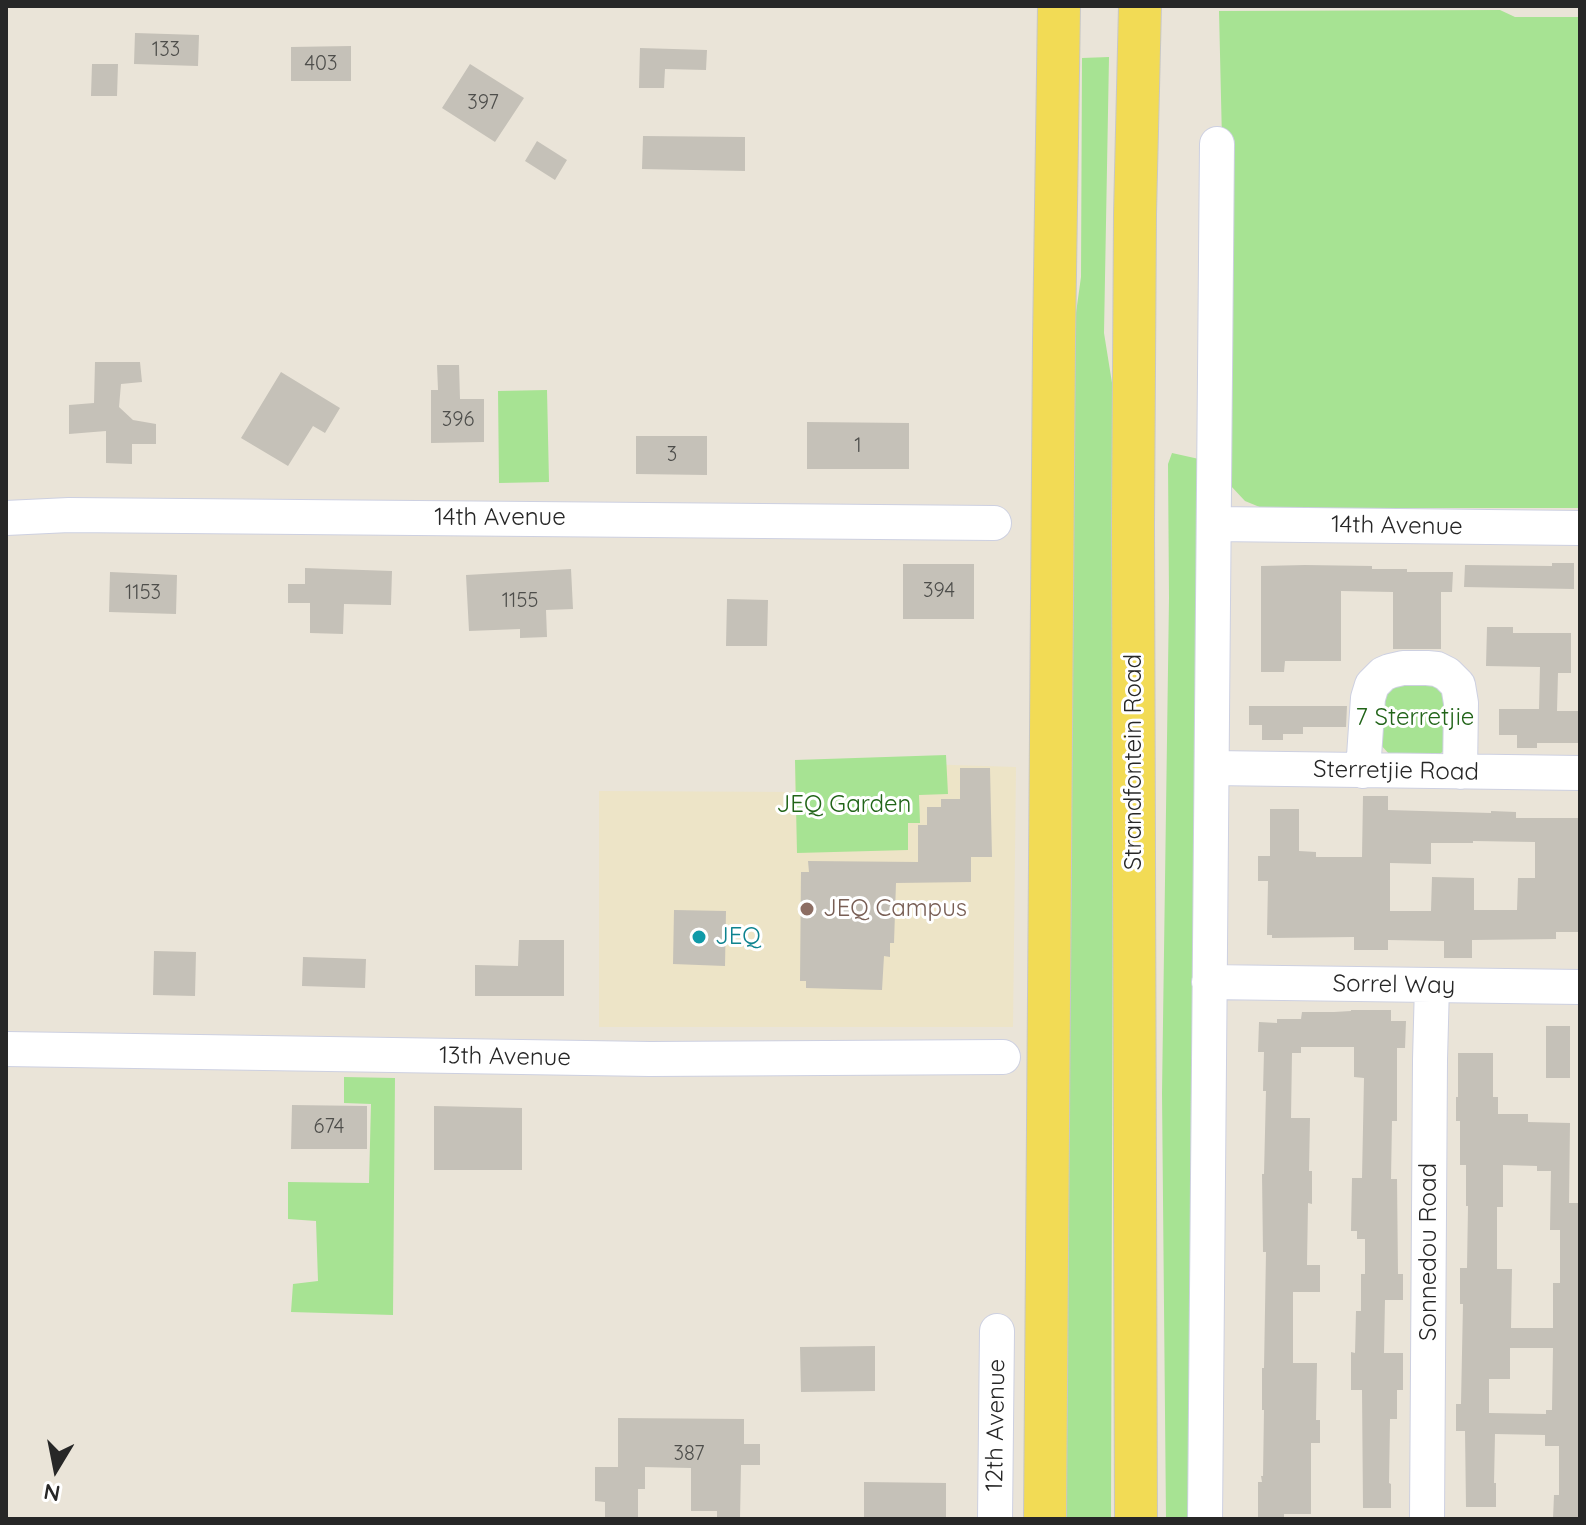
<!DOCTYPE html>
<html>
<head>
<meta charset="utf-8">
<style>
	body { margin:0 }
	#map { position:relative; width:1586px; height:1525px; overflow:hidden; background:#eae4d8; font-family:Quicksand,sans-serif }
	canvas { display:block }
	.frame { position:absolute; inset:0; border:8px solid #272727; pointer-events:none }
	.north { position:absolute; left:16px; top:1429px; width:80px; height:80px; -webkit-text-stroke:6px #fff; paint-order:stroke; rotate:190deg; font-size:22px; font-weight:700; line-height:32px; text-align:center; color:#272727 }
	.north::after { content:''; display:block; margin:auto; width:28px; height:36px; background:#272727; clip-path:polygon(50% 0,100% 100%,50% 72%,0 100%) }
</style>
</head>
<body>
<div id="map">
<canvas width="1586" height="1525"></canvas>
<div class="frame"></div>
<div class="north">N</div>
</div>
<script>
const ctx = document.querySelector('canvas').getContext('2d');
ctx.lineJoin = 'round';
function paint(path, color) {
  ctx.fillStyle = color;
  ctx.fill(path, 'evenodd');
}
function poly(rows) {
  const path = new Path2D();
  for (const r of rows) {
    path.moveTo(r[0], r[1]);
    for (let i = 2; i < r.length; i += 2) path.lineTo(r[i], r[i + 1]);
  }
  return path;
}
function trace(path, color, width, dash) {
  ctx.strokeStyle = color;
  ctx.lineWidth = width;
  ctx.lineCap = dash ? 'butt' : 'round';
  ctx.setLineDash(dash || []);
  ctx.stroke(path);
}
function write(font, color, halo, rows, align = 'center') {
  ctx.font = font + ' Quicksand,sans-serif';
  ctx.lineWidth = 6;
  ctx.setLineDash([]);
  ctx.textBaseline = 'middle';
  ctx.strokeStyle = halo;
  ctx.fillStyle = color;
  for (const [text, x, y, turn = 0] of rows) {
    ctx.save();
    ctx.translate(x, y);
    ctx.rotate((+turn || 0) * Math.PI / 180);
    ctx.textAlign = isNaN(turn) ? turn : align;
    if (halo) ctx.strokeText(text, 0, 0);
    ctx.fillText(text, 0, 0);
    ctx.restore();
  }
}
const education = poly([
	[795,760,1016,767,1013,1027,599,1027,599,791,795,792]
]);
const green = poly([
	[1500,10,1515,17,1580,17,1580,508,1262,508,1245,501,1230,485,1219,11],
	[1109,57,1104,333,1117,414,1113,798,1111,1519,1062,1519,1069,363,1081,277,1082,58],
	[547,390,549,482,499,483,498,391],
	[1172,453,1199,459,1197,854,1191,1093,1189,1519,1166,1519,1162,1093,1169,598,1168,464],
	[1423,679,1450,694,1451,745,1436,757,1392,757,1378,742,1377,695,1388,682],
	[946,755,948,794,919,795,920,823,908,823,908,850,797,853,795,760],
	[344,1077,395,1078,393,1315,291,1312,293,1284,318,1281,316,1221,288,1219,288,1182,369,1183,371,1104,344,1103]
]);
const building = poly([
	[135,33,199,35,198,66,134,64],
	[351,46,351,81,291,81,291,47],
	[640,48,707,50,706,70,665,69,664,88,639,88],
	[92,64,118,64,117,96,91,96],
	[470,64,524,98,495,142,442,108],
	[643,136,745,137,745,171,642,169],
	[537,141,567,160,555,180,525,161],
	[95,362,140,362,142,382,121,384,119,407,133,420,156,424,156,444,132,444,132,464,106,463,106,431,69,434,69,405,94,403],
	[437,365,459,365,460,399,484,399,484,442,431,443,431,390,438,390],
	[281,372,340,408,325,433,313,426,288,466,241,438],
	[807,422,909,423,909,469,807,469],
	[636,436,707,436,707,475,636,474],
	[1552,563,1574,563,1574,589,1464,587,1465,565,1552,566],
	[903,564,974,564,974,619,903,619],
	[1305,565,1372,566,1372,569,1407,569,1407,572,1453,572,1452,592,1441,592,1441,649,1393,649,1393,592,1341,591,1341,661,1285,661,1284,672,1261,672,1261,566],
	[305,568,392,571,391,605,344,604,343,634,310,633,310,603,288,603,288,584,305,584],
	[571,569,573,609,546,610,547,637,520,638,520,629,469,631,466,575],
	[110,572,177,575,176,614,109,612],
	[727,599,768,600,767,646,726,646],
	[1487,627,1513,627,1513,633,1571,633,1571,673,1558,673,1557,711,1580,711,1580,743,1537,743,1537,748,1517,748,1517,735,1499,735,1499,709,1539,709,1540,667,1486,666],
	[1249,706,1347,706,1346,727,1303,727,1303,734,1283,734,1283,740,1262,740,1262,725,1249,725],
	[960,768,990,768,992,857,971,857,971,882,896,883,894,943,890,943,890,957,884,956,882,990,806,988,806,981,800,981,801,872,809,872,808,861,918,862,918,825,927,825,927,807,941,807,941,799,960,799],
	[1363,796,1388,796,1388,810,1491,813,1491,811,1516,812,1516,818,1580,818,1580,932,1556,932,1556,939,1472,940,1472,958,1444,958,1444,941,1388,940,1388,950,1354,950,1354,937,1272,938,1272,935,1267,935,1268,881,1258,881,1258,856,1270,856,1270,809,1299,809,1299,851,1316,852,1316,857,1362,857],
	[1473,841,1535,842,1535,878,1518,878,1517,910,1474,910,1474,878,1432,877,1431,911,1390,911,1390,863,1431,864,1431,843,1473,843],
	[674,910,726,911,725,966,673,964],
	[519,940,564,940,564,996,475,996,475,965,518,966],
	[154,951,196,952,195,996,153,995],
	[303,957,366,959,365,988,302,986],
	[1351,1010,1391,1010,1391,1021,1406,1021,1405,1048,1397,1048,1397,1121,1392,1121,1391,1179,1397,1179,1398,1274,1403,1274,1403,1300,1385,1300,1384,1353,1403,1353,1403,1390,1397,1390,1397,1419,1390,1419,1389,1483,1391,1484,1391,1508,1363,1508,1362,1390,1351,1390,1351,1352,1355,1353,1356,1311,1361,1311,1361,1274,1365,1274,1365,1239,1357,1239,1357,1231,1351,1231,1352,1178,1362,1178,1364,1078,1354,1077,1354,1047,1301,1047,1301,1053,1292,1053,1291,1118,1310,1118,1309,1171,1312,1171,1312,1204,1308,1203,1307,1265,1320,1265,1320,1292,1293,1292,1293,1363,1317,1363,1316,1420,1320,1420,1320,1443,1311,1443,1311,1514,1284,1514,1284,1519,1258,1518,1258,1482,1262,1482,1261,1476,1263,1476,1264,1410,1262,1410,1262,1368,1264,1368,1266,1252,1263,1252,1262,1174,1264,1174,1266,1091,1263,1091,1264,1052,1258,1052,1259,1022,1277,1023,1277,1019,1301,1019,1302,1012,1334,1012,1351,1011],
	[1546,1026,1570,1026,1570,1078,1546,1078],
	[1458,1053,1493,1053,1493,1097,1498,1097,1498,1114,1528,1114,1528,1122,1570,1123,1569,1203,1580,1203,1580,1519,1553,1519,1554,1495,1559,1495,1559,1446,1545,1446,1545,1435,1495,1434,1494,1483,1496,1483,1496,1507,1466,1507,1465,1431,1456,1431,1456,1404,1461,1404,1462,1353,1463,1304,1460,1304,1460,1268,1467,1268,1468,1206,1466,1206,1466,1165,1460,1165,1460,1121,1456,1121,1456,1097,1458,1097],
	[1503,1165,1537,1166,1537,1171,1551,1171,1550,1230,1560,1230,1560,1283,1553,1283,1553,1328,1511,1328,1512,1269,1497,1269,1497,1207,1503,1207],
	[1510,1348,1553,1348,1552,1410,1546,1410,1546,1414,1489,1413,1489,1379,1510,1379],
	[292,1105,367,1106,367,1149,291,1149],
	[434,1106,522,1108,522,1170,434,1170],
	[875,1346,875,1391,801,1392,800,1347],
	[618,1418,744,1419,744,1444,760,1444,760,1465,741,1465,740,1519,717,1519,717,1511,691,1511,691,1468,645,1467,645,1489,638,1489,638,1519,605,1519,605,1502,595,1501,595,1467,618,1467],
	[864,1482,946,1483,946,1519,864,1519]
]);
const minor = poly([
	[6,518,69,515,994,523],
	[1214,524,1580,528],
	[1213,768,1580,773],
	[1363,771,1368,698,1372,685,1383,674,1390,671,1403,668,1427,668,1437,669,1447,674,1458,685,1461,703,1460,772],
	[1209,982,1580,987],
	[6,1049,650,1059,1003,1057],
	[995,1519,997,1331],
	[1205,1519,1217,144],
	[1427,1519,1430,1060,1432,985]
]);
const major = poly([
	[1045,1519,1054,340,1059,6],
	[1136,1519,1133,524,1135,214,1140,6]
]);
const markers = [
	[807,909,8,"#8d6e63"],
	[699,937,8,"#0f9aa8"]
];
const numberNames = [
	["133",166,50],
	["403",321,64],
	["397",483,103],
	["396",458,420],
	["1",858,446],
	["3",672,455],
	["394",939,591],
	["1153",143,593],
	["1155",520,601],
	["674",329,1127],
	["387",689,1454]
];
const streetNames = [
	["14th Avenue",500,518],
	["14th Avenue",1397,526,1],
	["Strandfontein Road",1134,762,-90],
	["Sterretjie Road",1396,771,1],
	["Sorrel Way",1394,985,1],
	["13th Avenue",505,1057,1],
	["Sonnedou Road",1429,1252,-90],
	["12th Avenue",996,1425,-89]
];
const parkNames = [
	["7 Sterretjie",1415,718],
	["JEQ Garden",844,805]
];
const educationNames = [
	["JEQ Campus",823,909]
];
const cultureNames = [
	["JEQ",715,937]
];
paint(education, '#ede4c7');
paint(green, '#a7e393');
paint(building, '#c5c1b8');
trace(minor, '#cdd0e1', 36);
trace(major, '#c7c7c7', 44);
trace(minor, '#fff', 34);
trace(major, '#f2db55', 42);
for (const [x, y, r, color] of markers) {
  const dot = new Path2D();
  dot.arc(x, y, r, 0, 2 * Math.PI);
  ctx.fillStyle = color;
  ctx.fill(dot);
  trace(dot, '#fff', 3);
}
write('20px', '#4e4e4b', null, numberNames);
write('24px', '#272727', '#fff', streetNames);
write('24px', '#216418', '#fff', parkNames);
write('24px', '#785e54', '#fff', educationNames, 'left');
write('24px', '#0d838f', '#fff', cultureNames, 'left');
</script>
</body>
</html>
